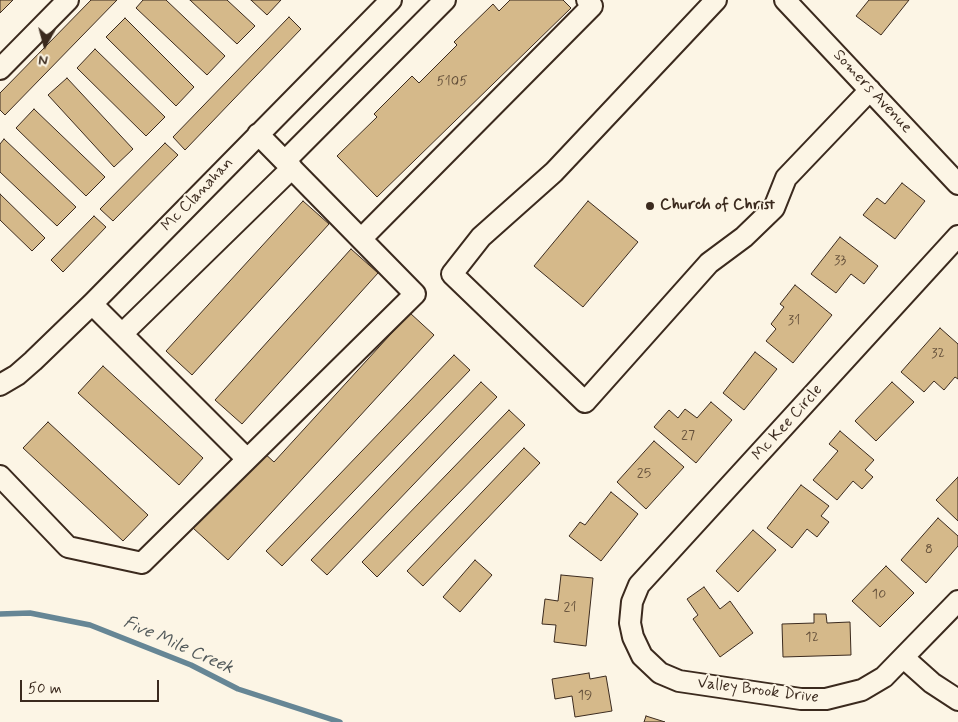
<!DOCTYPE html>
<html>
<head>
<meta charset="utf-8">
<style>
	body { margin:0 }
	#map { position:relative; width:958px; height:722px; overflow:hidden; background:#fcf5e5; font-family:Mynerve,sans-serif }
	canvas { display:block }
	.north { position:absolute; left:20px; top:20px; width:50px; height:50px; -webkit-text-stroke:4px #fcf5e5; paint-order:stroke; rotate:187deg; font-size:14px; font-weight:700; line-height:20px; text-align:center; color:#3b2a1e }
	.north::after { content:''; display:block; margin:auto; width:18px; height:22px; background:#3b2a1e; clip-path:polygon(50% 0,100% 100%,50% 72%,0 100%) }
	.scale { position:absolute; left:20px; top:680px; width:139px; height:22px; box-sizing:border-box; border:2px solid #3b2a1e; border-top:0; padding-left:6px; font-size:15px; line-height:18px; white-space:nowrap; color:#3b2a1e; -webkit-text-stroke:4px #fcf5e5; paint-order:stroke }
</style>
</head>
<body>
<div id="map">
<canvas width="958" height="722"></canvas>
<div class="north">N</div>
<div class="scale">50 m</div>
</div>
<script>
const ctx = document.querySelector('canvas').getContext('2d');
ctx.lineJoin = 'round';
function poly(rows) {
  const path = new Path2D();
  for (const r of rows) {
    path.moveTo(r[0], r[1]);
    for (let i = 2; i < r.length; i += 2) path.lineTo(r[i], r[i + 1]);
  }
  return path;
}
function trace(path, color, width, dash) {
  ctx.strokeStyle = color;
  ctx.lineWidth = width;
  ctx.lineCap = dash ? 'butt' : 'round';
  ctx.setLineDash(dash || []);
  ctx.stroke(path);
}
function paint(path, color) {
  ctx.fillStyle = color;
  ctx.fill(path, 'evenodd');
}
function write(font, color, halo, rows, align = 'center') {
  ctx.font = font + ' Mynerve,sans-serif';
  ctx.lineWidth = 4;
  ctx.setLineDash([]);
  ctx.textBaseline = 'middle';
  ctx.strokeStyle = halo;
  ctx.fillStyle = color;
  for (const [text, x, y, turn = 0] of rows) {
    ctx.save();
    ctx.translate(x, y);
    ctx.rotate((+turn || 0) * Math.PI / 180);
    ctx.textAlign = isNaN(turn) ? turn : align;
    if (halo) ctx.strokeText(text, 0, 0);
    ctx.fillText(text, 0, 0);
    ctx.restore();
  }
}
const stream = poly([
	[0,614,30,613,90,625,191,665,238,689,340,722]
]);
const building = poly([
	[0,0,13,0,0,13,0,0],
	[91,0,117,0,5,115,0,110,0,93,91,0],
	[143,0,166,0,225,56,207,75,136,8,143,0],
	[190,0,227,0,255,26,237,44,190,0],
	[251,0,281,0,267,15,251,0],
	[510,0,563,0,571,8,377,197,337,156,377,117,374,114,412,76,419,83,457,45,454,42,493,4,499,11,510,0],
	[869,0,909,0,881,35,856,16,869,0],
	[289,17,301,29,185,150,173,137,289,17],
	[125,18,194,87,176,106,106,37,125,18],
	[95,49,165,117,146,136,77,68,95,49],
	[67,78,133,149,114,167,48,95,67,78],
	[34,109,105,177,86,196,16,128,34,109],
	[4,139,76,207,57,226,0,172,0,144,4,139],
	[165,143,178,155,113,221,100,209,165,143],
	[902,183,925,201,895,239,863,215,877,198,885,204,902,183],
	[0,194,45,238,32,251,0,220,0,194],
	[303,201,329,224,192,375,166,351,303,201],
	[588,201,638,242,583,307,534,266,588,201],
	[94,216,106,227,63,272,51,260,94,216],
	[840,237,878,266,864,284,851,274,836,293,811,274,840,237],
	[351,249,378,273,242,424,215,400,351,249],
	[795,285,832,315,793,363,766,341,776,329,771,324,784,307,780,304,795,285],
	[410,313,434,335,228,560,193,528,263,452,274,462,410,313],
	[940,328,958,344,958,379,955,377,944,390,934,381,924,392,901,372,940,328],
	[755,352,777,369,744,410,723,393,755,352],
	[454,355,470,370,282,566,266,551,454,355],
	[103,366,203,458,179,485,78,393,103,366],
	[481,382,497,397,327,575,311,560,481,382],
	[892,382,914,402,876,441,855,421,892,382],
	[711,402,732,420,696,463,654,427,669,410,678,418,685,409,697,418,711,402],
	[509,410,525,425,377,577,362,562,509,410],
	[48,422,148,515,123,541,23,448,48,422],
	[840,431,874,460,865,470,873,477,862,489,853,481,837,500,813,480,838,451,829,444,840,431],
	[654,441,684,467,646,509,617,482,654,441],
	[524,448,540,463,423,586,407,571,524,448],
	[958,477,958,521,936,500,958,477],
	[801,485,829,506,821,516,829,522,817,537,807,529,792,548,767,528,801,485],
	[611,492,638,514,601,561,569,536,580,522,585,525,611,492],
	[938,518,958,536,958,546,926,583,901,560,938,518],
	[753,530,776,550,738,592,716,571,753,530],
	[475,560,492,575,460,612,443,597,475,560],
	[886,566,914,593,880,627,852,601,886,566],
	[561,575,593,578,586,646,554,642,556,625,542,624,545,599,558,601,561,575],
	[704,587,720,609,730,601,753,633,720,657,693,619,698,615,687,599,704,587],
	[814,614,826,614,827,623,850,622,851,655,783,657,782,624,814,623,814,614],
	[589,673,590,679,606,676,612,711,575,717,572,696,555,699,552,679,589,673],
	[646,716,665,722,644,722,646,716]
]);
const minor = poly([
	[716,0,554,172,481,237,452,274,585,402,709,263,744,237,774,208,786,178,870,90],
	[785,0,958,184],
	[0,69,68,0],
	[285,161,445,0],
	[958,236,639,585,632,602,630,623,633,637,642,656,660,673,679,681,801,699,826,699,862,690,884,677,958,601],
	[362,238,592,6,587,0],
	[92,304,247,459],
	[122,334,292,168],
	[0,385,17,375,33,361,92,304,391,0],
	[0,476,68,547,142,563,415,294,258,134],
	[904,658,932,683,958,700]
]);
const markers = [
	[650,206,5,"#3b2a1e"]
];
const numberNames = [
	["5105",452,82],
	["33",840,261],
	["31",794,321],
	["32",938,354],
	["27",688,436],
	["25",644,474],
	["8",929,550],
	["10",879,595],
	["21",570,608],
	["12",812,638],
	["19",585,696]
];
const streetNames = [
	["Somers Avenue",872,92,47],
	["Mc Clanahan",198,195,-46],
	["Mc Kee Circle",788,423,-48],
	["Valley Brook Drive",758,691,7]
];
const poiNames = [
	["Church of Christ",660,206]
];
const waterNames = [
	["Five Mile Creek",178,646,24]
];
trace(stream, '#668695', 5.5);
paint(building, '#d5b98a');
trace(building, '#3b2a1e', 1);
trace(minor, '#3b2a1e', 24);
trace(minor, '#fcf5e5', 20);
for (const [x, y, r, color] of markers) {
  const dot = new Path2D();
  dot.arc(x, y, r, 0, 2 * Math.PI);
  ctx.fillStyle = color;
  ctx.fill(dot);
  trace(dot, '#fcf5e5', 2);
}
write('14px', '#624e39', null, numberNames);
write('16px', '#3b2a1e', '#fcf5e5', streetNames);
write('bold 16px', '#3b2a1e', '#fcf5e5', poiNames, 'left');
write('italic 18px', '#515859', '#fcf5e5', waterNames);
</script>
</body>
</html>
